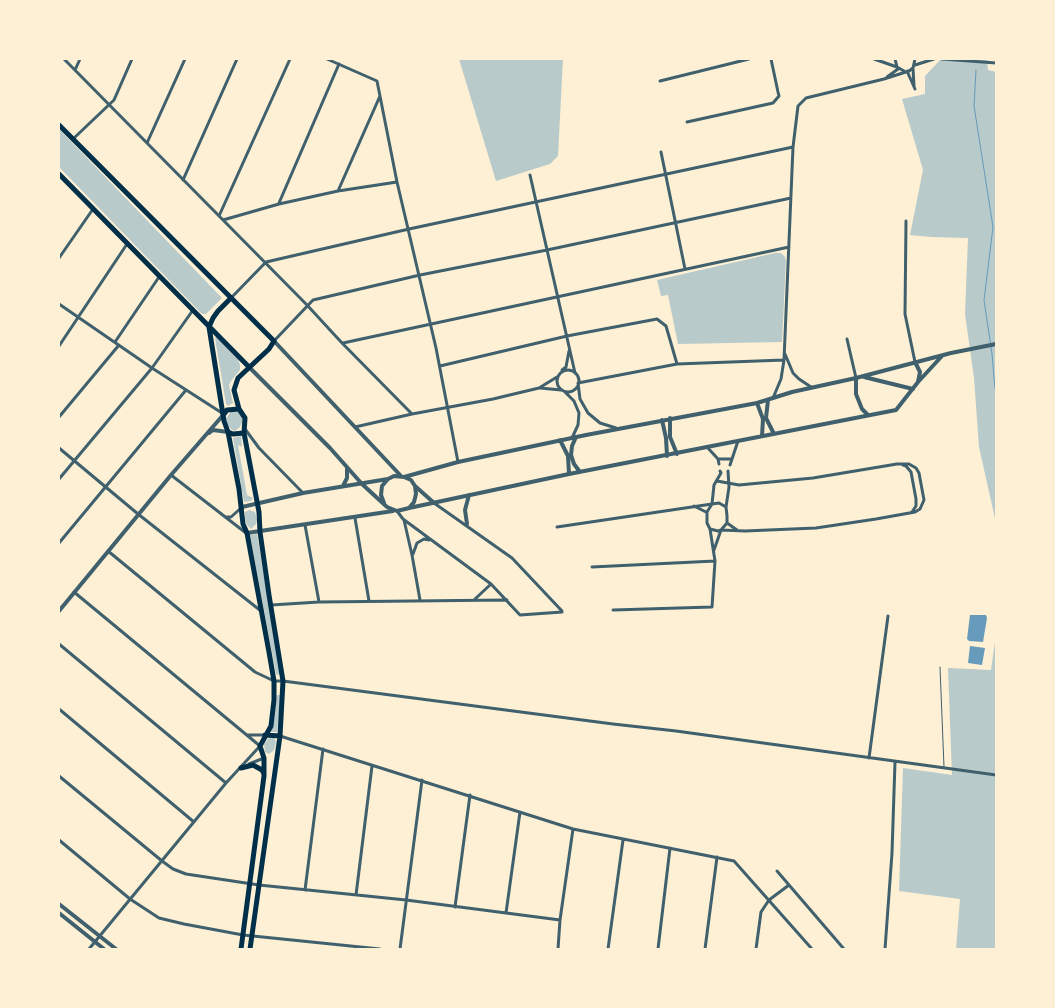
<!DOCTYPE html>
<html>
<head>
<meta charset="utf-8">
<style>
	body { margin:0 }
	#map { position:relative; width:1055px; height:1008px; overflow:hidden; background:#fdf0d5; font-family:Helvetica,sans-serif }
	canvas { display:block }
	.frame { position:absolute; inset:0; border:60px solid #fdf0d5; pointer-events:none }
</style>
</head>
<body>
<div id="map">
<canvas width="1055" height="1008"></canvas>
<div class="frame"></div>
</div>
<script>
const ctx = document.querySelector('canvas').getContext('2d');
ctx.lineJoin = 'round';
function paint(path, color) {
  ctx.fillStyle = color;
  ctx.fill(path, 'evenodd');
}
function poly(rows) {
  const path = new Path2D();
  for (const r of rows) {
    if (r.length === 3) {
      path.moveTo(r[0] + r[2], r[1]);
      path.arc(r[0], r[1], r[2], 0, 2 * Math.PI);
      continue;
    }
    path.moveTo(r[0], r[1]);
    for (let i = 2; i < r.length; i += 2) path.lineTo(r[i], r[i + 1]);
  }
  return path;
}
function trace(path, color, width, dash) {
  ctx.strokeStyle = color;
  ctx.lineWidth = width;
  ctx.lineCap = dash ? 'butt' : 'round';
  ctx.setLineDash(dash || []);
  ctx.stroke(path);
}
const green = poly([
	[459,59,563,59,558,156,550,164,496,181],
	[941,59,987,59,988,70,996,72,996,523,979,447,974,378,965,314,968,238,931,237,910,235,923,170,902,99,925,94,925,76],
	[59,129,222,298,206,314,202,314,59,167],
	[775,253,781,253,785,257,786,261,782,342,678,344,668,295,661,296,657,280],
	[217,337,238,359,240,365,240,370,231,381,229,385,233,403,228,406,226,404,215,338],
	[231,411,236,411,241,415,243,420,240,427,235,431,232,430,226,423,226,419],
	[241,436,242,447,238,445,247,495,253,498,251,501,244,502,233,438],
	[249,510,255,512,257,520,256,524,251,529,247,525,245,519,245,512],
	[257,534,280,673,279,675,276,674,250,535],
	[996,635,996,949,956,949,960,899,899,891,903,768,952,775,948,668,991,670],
	[277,695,280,695,280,707,277,732,271,732,275,716],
	[269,738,274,738,276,742,274,750,269,754,265,752,264,744]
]);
const water = poly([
	[970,615,986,615,987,618,983,642,969,641,967,639],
	[970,646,985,648,982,665,968,663]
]);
const stream = poly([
	[976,70,974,106,993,227,984,300,992,354,995,389]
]);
const service = poly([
	[940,667,944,767]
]);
const minor = poly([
	[64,59,307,305,342,343,412,414],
	[327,59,377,81,397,182,436,348,458,462],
	[874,59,897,67],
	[895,59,897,67,904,71],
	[942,59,996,63],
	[915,65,934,59],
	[75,70,80,59],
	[907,71,915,89],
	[887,77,898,69],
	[660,81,749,59],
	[914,86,913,68,915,59],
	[687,122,773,103,779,96,778,92,771,59],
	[73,139,114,100,132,59],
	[147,143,185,59],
	[661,152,685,269],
	[530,175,575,373],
	[183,180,237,59],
	[338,191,380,96],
	[279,203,339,64],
	[219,216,290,59],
	[223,220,279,204,338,191,397,182],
	[906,221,905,314,915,362],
	[59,258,93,209],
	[231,298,266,262,409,229,793,147],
	[59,304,152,368,222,413],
	[847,339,856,378],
	[274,341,313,300,420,275,547,250,791,198],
	[115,342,159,277],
	[343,343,789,247],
	[59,346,127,244],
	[785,354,793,373,799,379,811,387],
	[440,366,567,336,657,319,666,326,677,364],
	[568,381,11],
	[562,370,566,367,569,351],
	[540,388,561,390],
	[565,392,574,401,579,413,578,425,572,438],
	[773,398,781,379,784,360,793,147,798,106,806,98,884,79,909,71,913,68],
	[59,417,119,345],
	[355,427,412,414,493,399,539,388,557,377],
	[616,428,600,423,588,413,580,399,578,383,677,364,784,360],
	[245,429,259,448,303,493],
	[707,447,718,459,719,464],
	[59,448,138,514,261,611],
	[718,459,731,459],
	[730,465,738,441],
	[903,465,906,466,911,472,916,499,916,506,912,512],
	[171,475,246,533],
	[59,479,152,368,193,310],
	[434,503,512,558,562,611],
	[694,506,706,512],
	[726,507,729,487,728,471],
	[397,511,403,519,491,584,520,615,562,612],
	[225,517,231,517,241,508],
	[355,518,369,601],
	[404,520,412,555,420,600],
	[727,523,737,530],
	[305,525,319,602],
	[557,527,712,504,714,485,721,473,720,471],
	[59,543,186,390],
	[714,550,721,530,727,523,727,516,726,507,719,503,712,504,707,512,707,523,710,529,718,531,721,530,745,531,816,528,876,519,915,512,920,509,924,500,919,473,916,468,909,464,897,464,813,478,739,485,717,481],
	[108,551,255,672,274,681,283,681,613,724,676,731,996,775],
	[413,554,417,543,424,539,429,540],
	[592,567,715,561],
	[74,592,260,746,226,783,89,949],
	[475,599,491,584],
	[271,605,319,602,507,600],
	[613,610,712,607,715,561,710,529],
	[59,644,226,783],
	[59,709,194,822],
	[247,735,265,735],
	[280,736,573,829,734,861,812,949],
	[869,758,888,616],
	[249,764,264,758],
	[59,776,162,861,173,869,186,874,259,885,406,900,560,920],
	[59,840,130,899,159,918,184,924,243,935,380,949],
	[777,871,844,949],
	[305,890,323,749],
	[356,895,372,766],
	[455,907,470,795],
	[506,913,520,812],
	[400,949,422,780],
	[558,949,560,920,573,829],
	[608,949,623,840],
	[658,949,670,848],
	[705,949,717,857],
	[756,949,761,912,769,900,789,885],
	[885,949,892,853,895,762]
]);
const tertiary = poly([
	[274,341,401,476],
	[915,362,920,372,918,382],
	[249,367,330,448,362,484,387,507,397,511,409,508,414,502,416,494,415,486,411,480,404,477,394,476,388,479,382,486,381,495,384,503],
	[864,377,913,389],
	[856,378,856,394,862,409,868,415],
	[768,400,766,418,774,434],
	[757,403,763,419,762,436],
	[670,418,670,437,677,454],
	[662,420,666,438,667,456],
	[209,433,213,430,228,432],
	[576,437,572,446,571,455,574,464,580,472],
	[560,440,568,456,569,474],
	[404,477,458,462,586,435,757,403,792,392,856,378,951,353,996,344],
	[343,486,347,478,347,467],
	[415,486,433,502],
	[242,507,303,493,388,479],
	[409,508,569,474,896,410,918,382,942,356],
	[467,524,465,510,469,495],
	[247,533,393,511],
	[59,611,171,475,224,414],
	[59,904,116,949],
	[59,913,104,949]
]);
const primary = poly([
	[59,125,274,341,269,349,238,378,234,390,239,409,245,418,244,433,259,512,260,532,269,595,283,681,280,736,250,949],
	[59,174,249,367],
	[231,298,218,311,213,318,209,327,224,421,228,432,239,489,243,524,247,533,269,652,274,681,274,700,271,726,260,746,264,758,264,776,241,949],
	[224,414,227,410,239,409],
	[228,432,233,434,244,433],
	[265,735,280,736],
	[241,768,253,765,262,770,264,774]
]);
paint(green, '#b9caca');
paint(water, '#669bbc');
trace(stream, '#669bbc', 1);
trace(service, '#3f606c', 1);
trace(minor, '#3f606c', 3);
trace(tertiary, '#3f606c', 4);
trace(primary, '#003049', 5);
</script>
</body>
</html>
